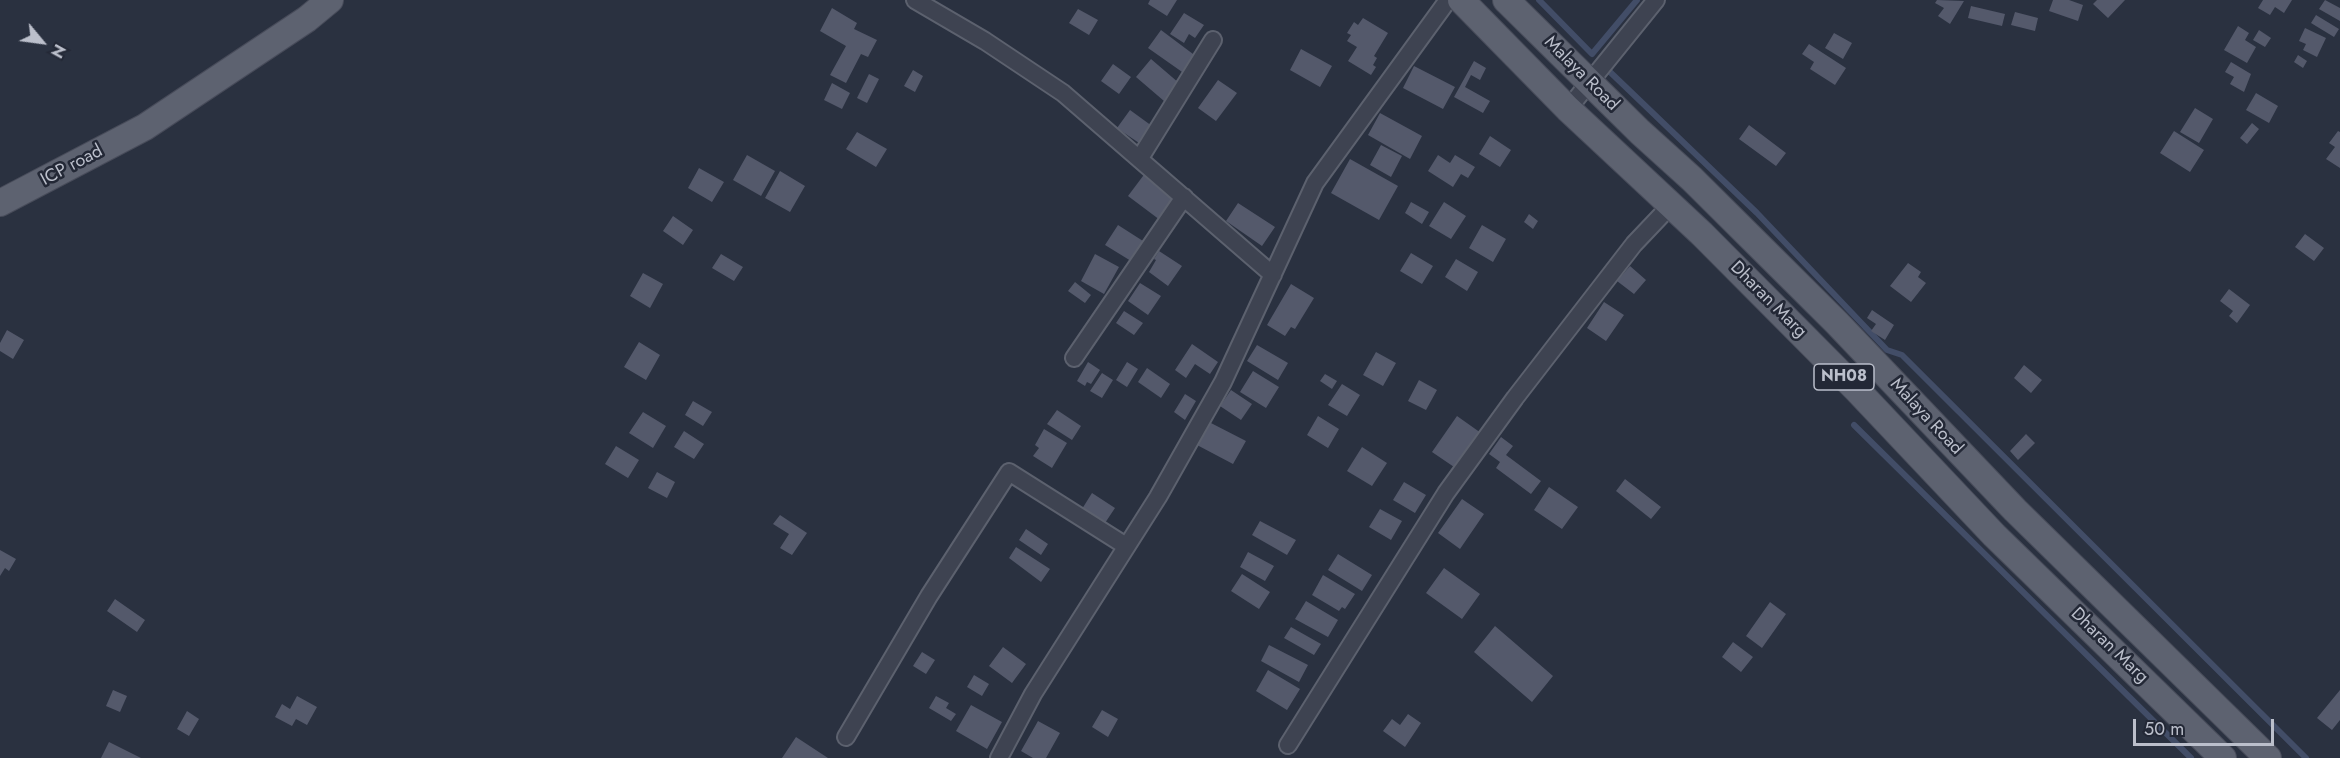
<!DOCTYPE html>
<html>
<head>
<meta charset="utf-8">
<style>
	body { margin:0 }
	#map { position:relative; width:2340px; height:758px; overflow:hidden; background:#2a3140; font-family:Jost,sans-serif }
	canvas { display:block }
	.north { position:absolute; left:12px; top:12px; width:60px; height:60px; -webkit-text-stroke:4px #232836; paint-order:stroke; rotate:119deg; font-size:16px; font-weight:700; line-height:24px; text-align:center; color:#bbbfcb }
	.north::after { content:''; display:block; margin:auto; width:21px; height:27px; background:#bbbfcb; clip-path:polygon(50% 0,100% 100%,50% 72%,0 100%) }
	.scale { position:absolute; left:2133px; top:719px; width:141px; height:27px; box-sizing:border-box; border:3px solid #bbbfcb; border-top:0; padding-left:8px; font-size:18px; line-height:21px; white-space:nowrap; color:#bbbfcb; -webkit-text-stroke:4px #232836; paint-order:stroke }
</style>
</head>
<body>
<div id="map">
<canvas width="2340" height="758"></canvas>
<div class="north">N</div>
<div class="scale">50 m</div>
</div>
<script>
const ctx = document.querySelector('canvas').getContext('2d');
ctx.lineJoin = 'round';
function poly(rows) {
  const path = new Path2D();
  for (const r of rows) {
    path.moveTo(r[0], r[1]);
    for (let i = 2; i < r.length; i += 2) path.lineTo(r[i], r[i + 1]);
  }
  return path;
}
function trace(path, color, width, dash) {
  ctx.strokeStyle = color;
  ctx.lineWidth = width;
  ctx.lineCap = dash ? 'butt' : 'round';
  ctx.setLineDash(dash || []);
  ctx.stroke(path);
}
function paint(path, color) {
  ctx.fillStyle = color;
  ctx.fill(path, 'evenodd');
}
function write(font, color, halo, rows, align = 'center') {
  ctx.font = font + ' Jost,sans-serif';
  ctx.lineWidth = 5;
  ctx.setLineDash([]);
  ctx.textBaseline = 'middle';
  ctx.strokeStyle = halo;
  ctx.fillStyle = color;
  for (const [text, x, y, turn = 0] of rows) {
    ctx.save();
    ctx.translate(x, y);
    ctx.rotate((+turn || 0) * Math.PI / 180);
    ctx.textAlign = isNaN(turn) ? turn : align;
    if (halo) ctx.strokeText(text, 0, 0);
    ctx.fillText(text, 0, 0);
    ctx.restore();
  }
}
const stream = poly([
	[1539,0,1592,54,1637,0],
	[1609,71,1757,213,1887,350,1902,355,2306,758],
	[1854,425,2191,758]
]);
const building = poly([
	[1150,0,1177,0,1167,16,1148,4],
	[1937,0,1964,1,1950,24,1938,16,1944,8,1935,3],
	[2053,0,2069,0,2083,5,2078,21,2049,11],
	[2097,0,2125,0,2108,18,2093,4],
	[2263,0,2292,0,2284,13,2275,7,2270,15,2258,8],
	[2325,0,2340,8,2340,21,2319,9],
	[1971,6,2005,14,2002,26,1968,18],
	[832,8,857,23,854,29,877,40,868,57,861,54,846,83,830,75,846,46,820,31],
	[1078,9,1098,20,1089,35,1069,23],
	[2015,12,2038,18,2035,31,2011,25],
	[1184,13,1204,25,1195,38,1189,34,1184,43,1170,34],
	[2316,15,2339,29,2334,37,2311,23],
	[1363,18,1388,33,1374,56,1377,58,1373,65,1376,67,1371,75,1348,61,1357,47,1347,41,1351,35,1347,33,1354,22,1358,25],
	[2238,26,2249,33,2245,40,2256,47,2247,63,2224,50],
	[2305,28,2326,38,2317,57,2303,50,2306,44,2299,41],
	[1161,30,1197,57,1185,74,1148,48],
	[2259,30,2271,38,2265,47,2253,40],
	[1834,33,1852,43,1843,59,1825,48],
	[1809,44,1846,68,1835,85,1810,69,1814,62,1802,54],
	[1301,49,1332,66,1320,87,1290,70],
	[2298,55,2307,61,2303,68,2294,62],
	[1151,59,1179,83,1164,101,1136,77],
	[1474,61,1486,68,1480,80,1471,75,1465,87,1490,101,1483,113,1454,97],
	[2231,62,2251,74,2244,92,2230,84,2234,77,2225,72],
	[1113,64,1131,77,1119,94,1101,81],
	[1414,66,1455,87,1443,109,1403,88],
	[913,70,923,76,915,92,904,86],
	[869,74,879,79,867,103,857,98],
	[1218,80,1237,93,1216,121,1198,108],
	[832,83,850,93,842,109,824,100],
	[2256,93,2278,106,2269,123,2246,110],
	[2195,108,2213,119,2199,143,2180,132],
	[1130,110,1152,126,1139,143,1117,128],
	[1380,113,1422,136,1410,159,1368,135],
	[2252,123,2259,129,2247,144,2240,138],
	[1749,125,1786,153,1776,166,1739,139],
	[2174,131,2204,150,2190,172,2160,153],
	[2338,131,2340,132,2340,168,2326,159,2335,147,2329,143],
	[857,132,887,149,876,167,846,149],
	[1490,136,1511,150,1500,167,1479,154],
	[1381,145,1402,156,1391,177,1370,165],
	[747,155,775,171,761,196,733,180],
	[1438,155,1450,163,1455,155,1475,167,1468,178,1461,174,1453,187,1428,171],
	[1350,159,1398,186,1379,220,1331,193],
	[699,168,724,182,712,202,688,188],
	[780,171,805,186,790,212,765,198],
	[1146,172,1178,195,1160,220,1128,196],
	[1411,202,1429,212,1422,224,1405,213],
	[1444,202,1466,216,1451,239,1429,226],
	[1238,203,1275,227,1262,246,1226,221],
	[1529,214,1538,221,1533,229,1524,222],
	[673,216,693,230,683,245,663,231],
	[1118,225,1143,241,1131,261,1105,245],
	[1482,225,1506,239,1493,262,1469,248],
	[2305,234,2324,248,2314,261,2295,247],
	[1159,251,1182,266,1168,286,1149,272,1156,260,1154,259],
	[1411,253,1433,266,1422,284,1400,271],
	[721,254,743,267,734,281,712,268],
	[1095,254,1119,267,1104,294,1081,281],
	[1456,259,1478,272,1467,291,1445,277],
	[1908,263,1921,272,1918,277,1926,283,1911,302,1890,286],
	[1630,266,1646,280,1634,294,1617,281],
	[643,273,663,284,650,308,630,296],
	[1075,282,1091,295,1085,303,1068,291],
	[1140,283,1161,296,1148,315,1128,301],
	[1291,284,1314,298,1295,329,1291,327,1285,336,1267,325],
	[2229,289,2250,305,2237,323,2229,316,2233,311,2220,301],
	[1604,302,1624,315,1606,341,1587,328],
	[1872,310,1894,325,1885,340,1871,331,1876,324,1867,318],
	[1124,311,1143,323,1134,335,1116,323],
	[7,330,24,340,13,359,0,351,0,343],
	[639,342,660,355,646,380,624,367],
	[1192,344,1218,362,1210,374,1195,364,1186,378,1175,370],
	[1257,345,1288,363,1278,380,1247,361],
	[1376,352,1396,363,1383,386,1363,375],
	[1088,362,1100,370,1091,384,1087,382,1085,386,1077,381],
	[1127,362,1138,369,1127,387,1116,380],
	[2024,365,2042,380,2031,393,2014,378],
	[1147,368,1170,384,1161,398,1138,382],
	[1253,371,1279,387,1266,408,1240,392],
	[1102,373,1113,380,1102,398,1090,391],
	[1325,374,1337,381,1332,389,1320,381],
	[1419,380,1437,390,1426,410,1408,401],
	[1342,384,1360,395,1347,416,1328,405],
	[1231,390,1252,404,1241,420,1220,406],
	[1185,394,1196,401,1185,420,1174,412],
	[693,401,712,412,703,426,685,415],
	[1057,410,1081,426,1072,440,1047,424],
	[643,412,666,426,653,448,629,433],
	[1318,416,1339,429,1328,448,1307,435],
	[1457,416,1481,433,1457,469,1432,452],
	[1209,422,1246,441,1233,464,1197,445],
	[1044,429,1067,443,1052,468,1033,456,1039,448,1035,445],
	[684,431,704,444,694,459,674,447],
	[2026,434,2035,443,2018,460,2010,451],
	[1501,437,1513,446,1506,455,1541,481,1531,494,1496,468,1500,462,1489,454],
	[616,446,639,460,628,478,605,464],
	[1362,447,1387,463,1372,486,1347,471],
	[657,472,675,482,667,498,648,488],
	[1625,479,1661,507,1651,519,1616,491],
	[1404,482,1426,495,1415,513,1393,500],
	[1549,487,1578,507,1562,529,1534,510],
	[1092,493,1115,508,1105,523,1082,509],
	[1462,499,1484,514,1460,549,1438,533],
	[1380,509,1402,521,1391,540,1369,527],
	[780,515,807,533,792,555,780,548,789,534,773,524],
	[1260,521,1296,540,1287,555,1252,535],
	[1026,529,1048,544,1041,555,1019,540],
	[1016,547,1050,569,1041,582,1009,558],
	[0,550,16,559,9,571,5,568,0,576],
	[1248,552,1274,566,1265,581,1240,567],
	[1338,554,1372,575,1362,591,1328,570],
	[1444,568,1480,594,1462,619,1426,593],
	[1242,574,1270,592,1259,609,1231,591],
	[1323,575,1355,594,1345,609,1342,607,1339,611,1312,595],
	[115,599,145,620,137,632,107,611],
	[1306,601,1338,620,1328,637,1295,619],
	[1770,602,1786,614,1762,648,1746,636],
	[1495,626,1553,676,1532,702,1474,652],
	[1291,627,1321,644,1314,655,1284,638],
	[1733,642,1753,657,1741,672,1722,657],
	[1269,645,1308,665,1299,682,1261,661],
	[1003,647,1026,664,1012,683,989,666],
	[922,652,935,660,926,674,913,666],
	[1268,670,1300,689,1287,710,1256,691],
	[974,675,989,684,982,696,967,687],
	[113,690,127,696,120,712,106,706],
	[2340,690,2340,720,2332,730,2317,718],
	[297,696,317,707,307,725,296,719,292,726,275,717,282,704,290,709],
	[936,696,949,703,946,708,956,714,951,721,929,708],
	[971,705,1002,722,987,749,956,731],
	[1102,710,1118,719,1108,737,1092,727],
	[187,711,199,719,189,736,177,729],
	[1408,714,1421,723,1405,747,1383,731,1392,719,1400,725],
	[1038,721,1060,733,1046,758,1033,758,1021,751],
	[796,737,828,758,782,758],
	[109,742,141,758,101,758]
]);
const street = poly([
	[915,0,985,41,1063,93,1273,275],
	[1568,109,1656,0],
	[1140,158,1213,40],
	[1074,358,1184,197],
	[846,737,929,596,1009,472,1126,546],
	[1288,745,1446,493,1515,398,1634,244,1672,204],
	[999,758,1033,694,1158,497,1223,382,1315,183,1448,0]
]);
const primary = poly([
	[1461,0,1568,109,1702,234,1857,390,1994,535,2223,758],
	[1506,0,1640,132,1692,179,1837,323,2015,510,2268,758],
	[0,203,145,127,307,19,330,0]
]);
const shields = [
	[1844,377,60]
];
const shieldNames = [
	["NH08",1844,377]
];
const streetNames = [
	["Malaya Road",1581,74,45],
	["ICP road",72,166,-28],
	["Dharan Marg",1768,300,45],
	["Malaya Road",1926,417,47],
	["Dharan Marg",2109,646,44]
];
trace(stream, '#424d67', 6);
paint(building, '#54596b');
trace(street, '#5c616e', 20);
trace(primary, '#484c5a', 28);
trace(street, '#3e4351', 16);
trace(primary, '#5d6270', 26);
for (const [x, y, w] of shields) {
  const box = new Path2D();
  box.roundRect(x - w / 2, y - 13, w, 26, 4.5);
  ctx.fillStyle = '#232836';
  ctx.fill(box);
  trace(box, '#bbbfcb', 1.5);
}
write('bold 16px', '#bbbfcb', null, shieldNames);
write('18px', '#bbbfcb', '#232836', streetNames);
</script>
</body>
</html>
